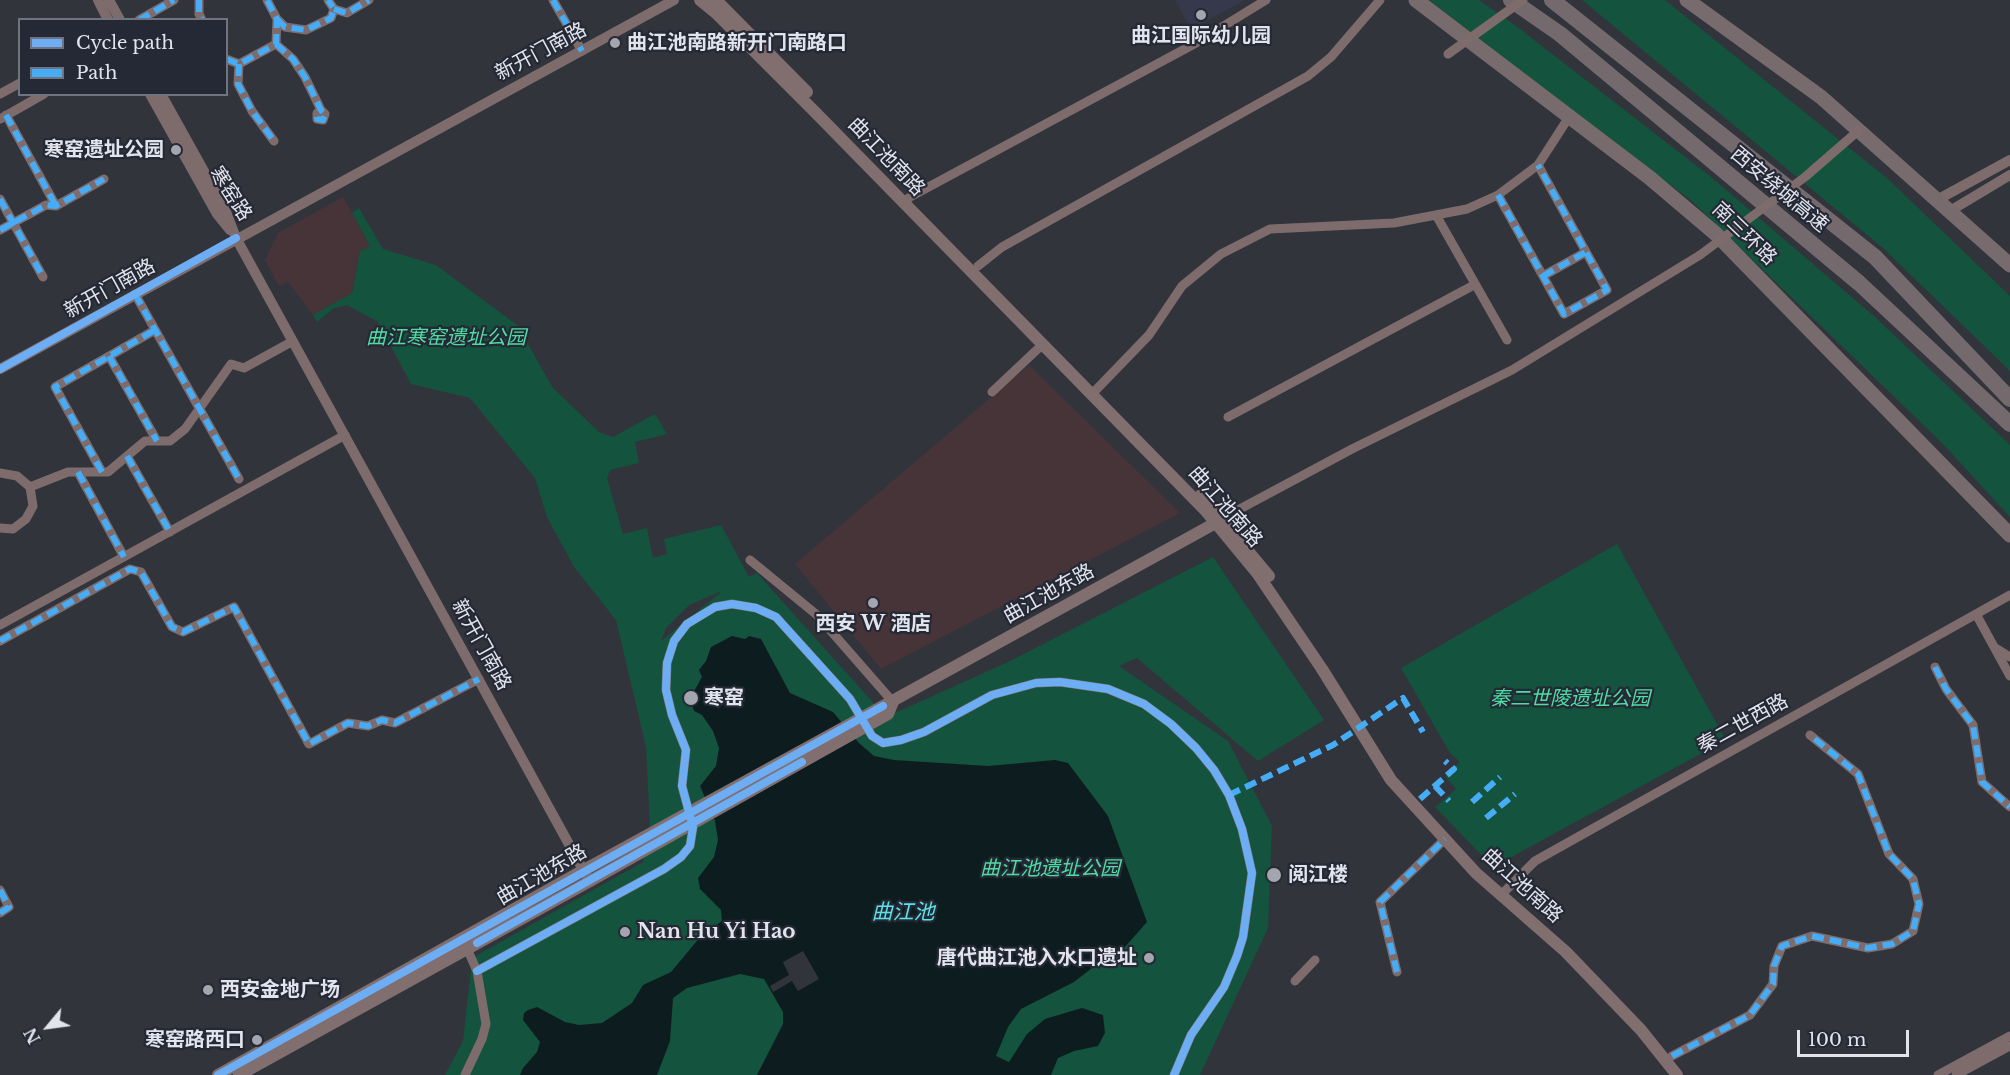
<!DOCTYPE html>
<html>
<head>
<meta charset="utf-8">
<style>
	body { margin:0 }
	#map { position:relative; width:2010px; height:1075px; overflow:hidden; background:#32343c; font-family:"Libre Baskerville",serif }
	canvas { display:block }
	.legend { position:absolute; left:18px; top:18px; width:210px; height:78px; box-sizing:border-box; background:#252835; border:2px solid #71737f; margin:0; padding:8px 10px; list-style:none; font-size:18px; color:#e2e4ed }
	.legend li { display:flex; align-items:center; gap:12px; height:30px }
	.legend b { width:30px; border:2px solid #71737f }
	.north { position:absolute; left:18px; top:997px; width:60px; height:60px; -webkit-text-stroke:4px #252835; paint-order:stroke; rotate:241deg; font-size:16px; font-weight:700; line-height:24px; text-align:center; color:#e2e4ed }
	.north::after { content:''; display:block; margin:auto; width:21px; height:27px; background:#e2e4ed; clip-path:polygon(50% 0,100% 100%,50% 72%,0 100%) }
	.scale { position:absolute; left:1797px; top:1030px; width:112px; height:27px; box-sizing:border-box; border:3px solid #e2e4ed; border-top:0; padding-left:8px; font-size:18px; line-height:21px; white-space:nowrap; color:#e2e4ed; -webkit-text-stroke:4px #252835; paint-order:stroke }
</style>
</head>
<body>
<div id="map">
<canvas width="2010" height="1075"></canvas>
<ul class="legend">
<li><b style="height:8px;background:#6dadf4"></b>Cycle path</li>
<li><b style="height:8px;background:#46acf6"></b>Path</li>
</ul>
<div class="north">N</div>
<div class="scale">100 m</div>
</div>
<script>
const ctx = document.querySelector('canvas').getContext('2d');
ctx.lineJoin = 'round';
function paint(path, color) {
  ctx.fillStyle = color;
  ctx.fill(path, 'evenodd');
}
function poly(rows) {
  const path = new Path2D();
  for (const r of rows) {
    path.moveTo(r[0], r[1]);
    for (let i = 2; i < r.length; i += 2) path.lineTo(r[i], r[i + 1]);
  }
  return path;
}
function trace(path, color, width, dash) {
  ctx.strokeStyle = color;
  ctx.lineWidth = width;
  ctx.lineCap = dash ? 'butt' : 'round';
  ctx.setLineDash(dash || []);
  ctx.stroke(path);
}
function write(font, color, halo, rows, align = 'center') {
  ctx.font = font + ' "Libre Baskerville","Noto Sans SC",serif';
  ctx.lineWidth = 4.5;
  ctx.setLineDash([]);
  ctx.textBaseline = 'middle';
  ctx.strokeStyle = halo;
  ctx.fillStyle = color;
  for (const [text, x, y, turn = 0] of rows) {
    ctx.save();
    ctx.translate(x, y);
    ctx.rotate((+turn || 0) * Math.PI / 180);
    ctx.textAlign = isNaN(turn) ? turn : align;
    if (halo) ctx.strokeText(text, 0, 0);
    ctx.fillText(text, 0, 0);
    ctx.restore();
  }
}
const commercial = poly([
	[343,197,370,246,360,251,352,293,313,315,288,282,279,286,265,260,278,233],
	[1029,365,1180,513,881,669,795,564]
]);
const built = poly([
	[1175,0,1245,0,1191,29]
]);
const green = poly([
	[1429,0,1479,0,1516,26,1711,177,1875,317,2010,445,2010,517,1943,444,1693,202],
	[1582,0,1665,0,1888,179,2010,296,2010,371,1883,248],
	[359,208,383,249,436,265,517,325,553,388,599,432,613,437,655,414,667,434,635,442,639,463,610,470,607,478,623,534,647,528,653,558,667,554,664,539,721,525,749,577,757,573,886,717,1008,662,1213,557,1324,720,1258,761,1137,658,1119,666,1228,741,1272,826,1268,928,1200,1075,445,1075,463,1041,472,958,643,862,650,828,646,747,616,620,574,567,547,517,535,478,470,398,411,384,378,322,347,305,334,308,317,322,313,315,352,293,360,251,370,246,352,213],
	[720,592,720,593,661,641,666,628,689,605],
	[1617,544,1726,740,1493,867,1435,807,1456,789,1445,776,1460,762,1450,753,1401,668]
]);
const water = poly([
	[732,636,745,639,749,636,761,639,790,693,833,712,859,743,874,756,894,760,988,766,1055,760,1068,763,1108,816,1147,922,1117,956,1110,954,1074,982,1021,1009,1008,1027,996,1056,1009,1062,1027,1034,1045,1019,1082,1008,1103,1015,1105,1033,1098,1046,1074,1051,1058,1058,1051,1075,757,1075,783,1024,783,1012,764,979,740,974,687,988,673,998,670,1041,657,1075,520,1075,523,1068,537,1052,540,1042,523,1020,524,1013,528,1010,537,1007,565,1022,579,1025,602,1023,632,1003,643,985,671,972,701,936,722,921,721,910,700,889,698,878,714,857,718,840,715,821,700,786,716,766,719,748,713,731,702,715,694,711,692,705,693,693,702,677,699,670,706,661,711,647]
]);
const pier = poly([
	[803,951,819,979,798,991,792,981,773,992,770,986,789,975,783,962]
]);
const minor = poly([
	[199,0,199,14,202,20],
	[553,0,582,51],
	[334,9,347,13,369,0],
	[277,19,285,27,306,30,331,18,334,9,328,0],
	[139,20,174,0],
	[276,44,293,59,305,77,321,110,317,113,317,119,323,120,325,114,321,110],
	[226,59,239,64,276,44,277,19,267,0],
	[239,64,238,84,252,111,274,141],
	[0,94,20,83],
	[6,115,56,206],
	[0,119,44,94],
	[1498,195,1564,314,1607,290,1538,165],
	[0,199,43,277],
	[904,202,910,197,1196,43,1266,0],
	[1436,215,1507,340],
	[0,230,46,205,56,206,104,179],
	[978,266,1002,247,1308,76,1331,57,1380,0],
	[1543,276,1586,252],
	[135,294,239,479],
	[109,356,157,441],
	[992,392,1043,344],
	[1092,394,1149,335,1182,286,1221,254,1270,229,1394,223,1467,209,1498,195,1538,165,1569,117],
	[1228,417,1474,285],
	[127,456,170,532],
	[78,472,124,557],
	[102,472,55,387,155,330],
	[0,473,17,476,30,487,33,506,26,519,13,529,0,528],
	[30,487,68,472,108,472,145,441,170,441,185,429,231,364,244,368,293,341],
	[1223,518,1352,449,1512,370,1700,255],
	[750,560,817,615,893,702],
	[1976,614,2010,676],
	[0,625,345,435],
	[0,641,130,569,141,572,172,627,183,632,234,607,309,744,348,723,368,726,382,720,395,723,479,679],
	[1994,647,2010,657],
	[1935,667,1946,689,1973,725,1982,782,2010,807],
	[0,890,9,907,0,913],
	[1501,895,1535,861,2010,595],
	[465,944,477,971,486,1024,482,1039,465,1075],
	[477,971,664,869,681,857,690,846,693,827,682,786,686,750,672,715,666,690,667,663,674,641,687,624,715,607,732,604,756,608,776,617,850,699,872,736,883,743,901,740,924,732,992,695,1036,683,1060,682,1108,689,1144,704,1171,724,1196,748,1214,770,1229,795,1242,829,1252,873,1243,937,1237,956,1224,987,1191,1035,1174,1075],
	[1397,972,1380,902,1445,839],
	[1295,981,1315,960],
	[1672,1056,1750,1015,1773,984,1774,966,1782,946,1812,936,1868,948,1892,944,1913,931,1919,904,1913,879,1889,854,1858,774,1810,735],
	[1938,1075,2010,1036],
	[1956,1075,2010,1046]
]);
const tertiary = poly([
	[98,0,108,20],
	[109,0,120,20],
	[150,94,217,214,230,230],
	[161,94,225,209,236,238,587,877],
	[1937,200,2010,160],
	[1950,211,2010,175],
	[0,369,674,0]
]);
const secondary = poly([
	[700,0,716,13,814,111,1205,510,1257,573,1322,669,1391,780,1476,873,1566,952,1641,1030,1677,1075],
	[716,0,807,92],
	[1201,495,1269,576],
	[885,705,1221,520],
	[218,1075,584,870],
	[239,1075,590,881]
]);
const trunk = poly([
	[1416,0,1650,178,1716,234,2010,535],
	[1687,0,1821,97,2010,265]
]);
const motorway = poly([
	[1511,0,1560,34,1859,283,2010,424],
	[1552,0,1875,257,2010,399]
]);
const minorBridge = poly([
	[1448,54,1523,0],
	[1700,255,1805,177,1858,131]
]);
const secondaryBridge = poly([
	[584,870,883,706],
	[590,881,888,714,893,702]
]);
const quiet = poly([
	[199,0,199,14,202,20],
	[553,0,582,51],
	[334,9,347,13,369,0],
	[277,19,285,27,306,30,331,18,334,9,328,0],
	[139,20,174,0],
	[276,44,293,59,305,77,321,110,317,113,317,119,323,120,325,114,321,110],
	[226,59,239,64,276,44,277,19,267,0],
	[239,64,238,84,252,111,274,141],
	[6,115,56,206],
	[1498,195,1564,314,1607,290,1538,165],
	[0,199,43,277],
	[0,230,46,205,56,206,104,179],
	[1543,276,1586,252],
	[135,294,239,479],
	[109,356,157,441],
	[127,456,170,532],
	[78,472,124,557],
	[102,472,55,387,155,330],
	[0,641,130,569,141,572,172,627,183,632,234,607,309,744,348,723,368,726,382,720,395,723,479,679],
	[1935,667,1946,689,1973,725,1982,782,2010,807],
	[1435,786,1449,801],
	[1229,795,1333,745,1403,698,1423,732],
	[1420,799,1454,769,1445,761],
	[1472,802,1500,777],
	[1486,818,1515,794],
	[0,890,9,907,0,913],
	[1397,972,1380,902,1445,839],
	[1672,1056,1750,1015,1773,984,1774,966,1782,946,1812,936,1868,948,1892,944,1913,931,1919,904,1913,879,1889,854,1858,774,1810,735]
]);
const cycleway = poly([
	[0,369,236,238],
	[477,943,802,762],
	[477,971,664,869,681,857,690,846,693,827,682,786,686,750,672,715,666,690,667,663,674,641,687,624,715,607,732,604,756,608,776,617,850,699,872,736,883,743,901,740,924,732,992,695,1036,683,1060,682,1108,689,1144,704,1171,724,1196,748,1214,770,1229,795,1242,829,1252,873,1243,937,1237,956,1224,987,1191,1035,1174,1075],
	[218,1075,883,706]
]);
const markers = [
	[1201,15,6,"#a4a6af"],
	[615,43,6,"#a4a6af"],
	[176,150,6,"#a4a6af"],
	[873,603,6,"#a4a6af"],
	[691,698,8,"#a4a6af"],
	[1274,875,8,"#a4a6af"],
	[625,932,6,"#a4a6af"],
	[1149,958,6,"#a4a6af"],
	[208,990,6,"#a4a6af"],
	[257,1040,6,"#a4a6af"]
];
const poiNames = [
	["曲江国际幼儿园",1201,36,"center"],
	["曲江池南路新开门南路口",627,43],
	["寒窑遗址公园",164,150,"right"],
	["西安 W 酒店",873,624,"center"],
	["寒窑",704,698],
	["阅江楼",1288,875],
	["Nan Hu Yi Hao",637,932],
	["唐代曲江池入水口遗址",1137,958,"right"],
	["西安金地广场",220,990],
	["寒窑路西口",245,1040,"right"]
];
const streetNames = [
	["新开门南路",541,52,-28],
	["曲江池南路",886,157,46],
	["西安绕城高速",1779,190,40],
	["寒窑路",230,194,57],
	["南三环路",1744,234,44],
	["新开门南路",110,289,-29],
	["曲江池南路",1225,507,49],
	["曲江池东路",1049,594,-29],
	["新开门南路",481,645,61],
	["秦二世西路",1743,724,-29],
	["曲江池东路",542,875,-30],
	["曲江池南路",1522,886,42]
];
const parkNames = [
	["曲江寒窑遗址公园",446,338],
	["秦二世陵遗址公园",1570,699],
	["曲江池遗址公园",1050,869]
];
const waterNames = [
	["曲江池",903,913]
];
paint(commercial, '#463438');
paint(built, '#35394b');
paint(green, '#14533d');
paint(water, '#0d1d1f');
paint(pier, '#32343c');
trace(minor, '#7e6c6c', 9);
trace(tertiary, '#7e6c6c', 10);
trace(secondary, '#816e6f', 12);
trace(trunk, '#786b6e', 15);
trace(motorway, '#746a6d', 16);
trace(minorBridge, '#7e6c6c', 9);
trace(secondaryBridge, '#816e6f', 12);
trace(quiet, '#46acf6', 6, [12, 6]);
trace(cycleway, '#6dadf4', 8);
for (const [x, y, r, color] of markers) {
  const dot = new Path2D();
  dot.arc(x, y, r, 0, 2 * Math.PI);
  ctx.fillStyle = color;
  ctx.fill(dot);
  trace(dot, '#252835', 2);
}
write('bold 20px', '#e2e4ed', '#252835', poiNames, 'left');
write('20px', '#e2e4ed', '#252835', streetNames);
write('italic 20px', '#4ddda3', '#252835', parkNames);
write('italic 21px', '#58e4e7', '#252835', waterNames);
</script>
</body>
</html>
